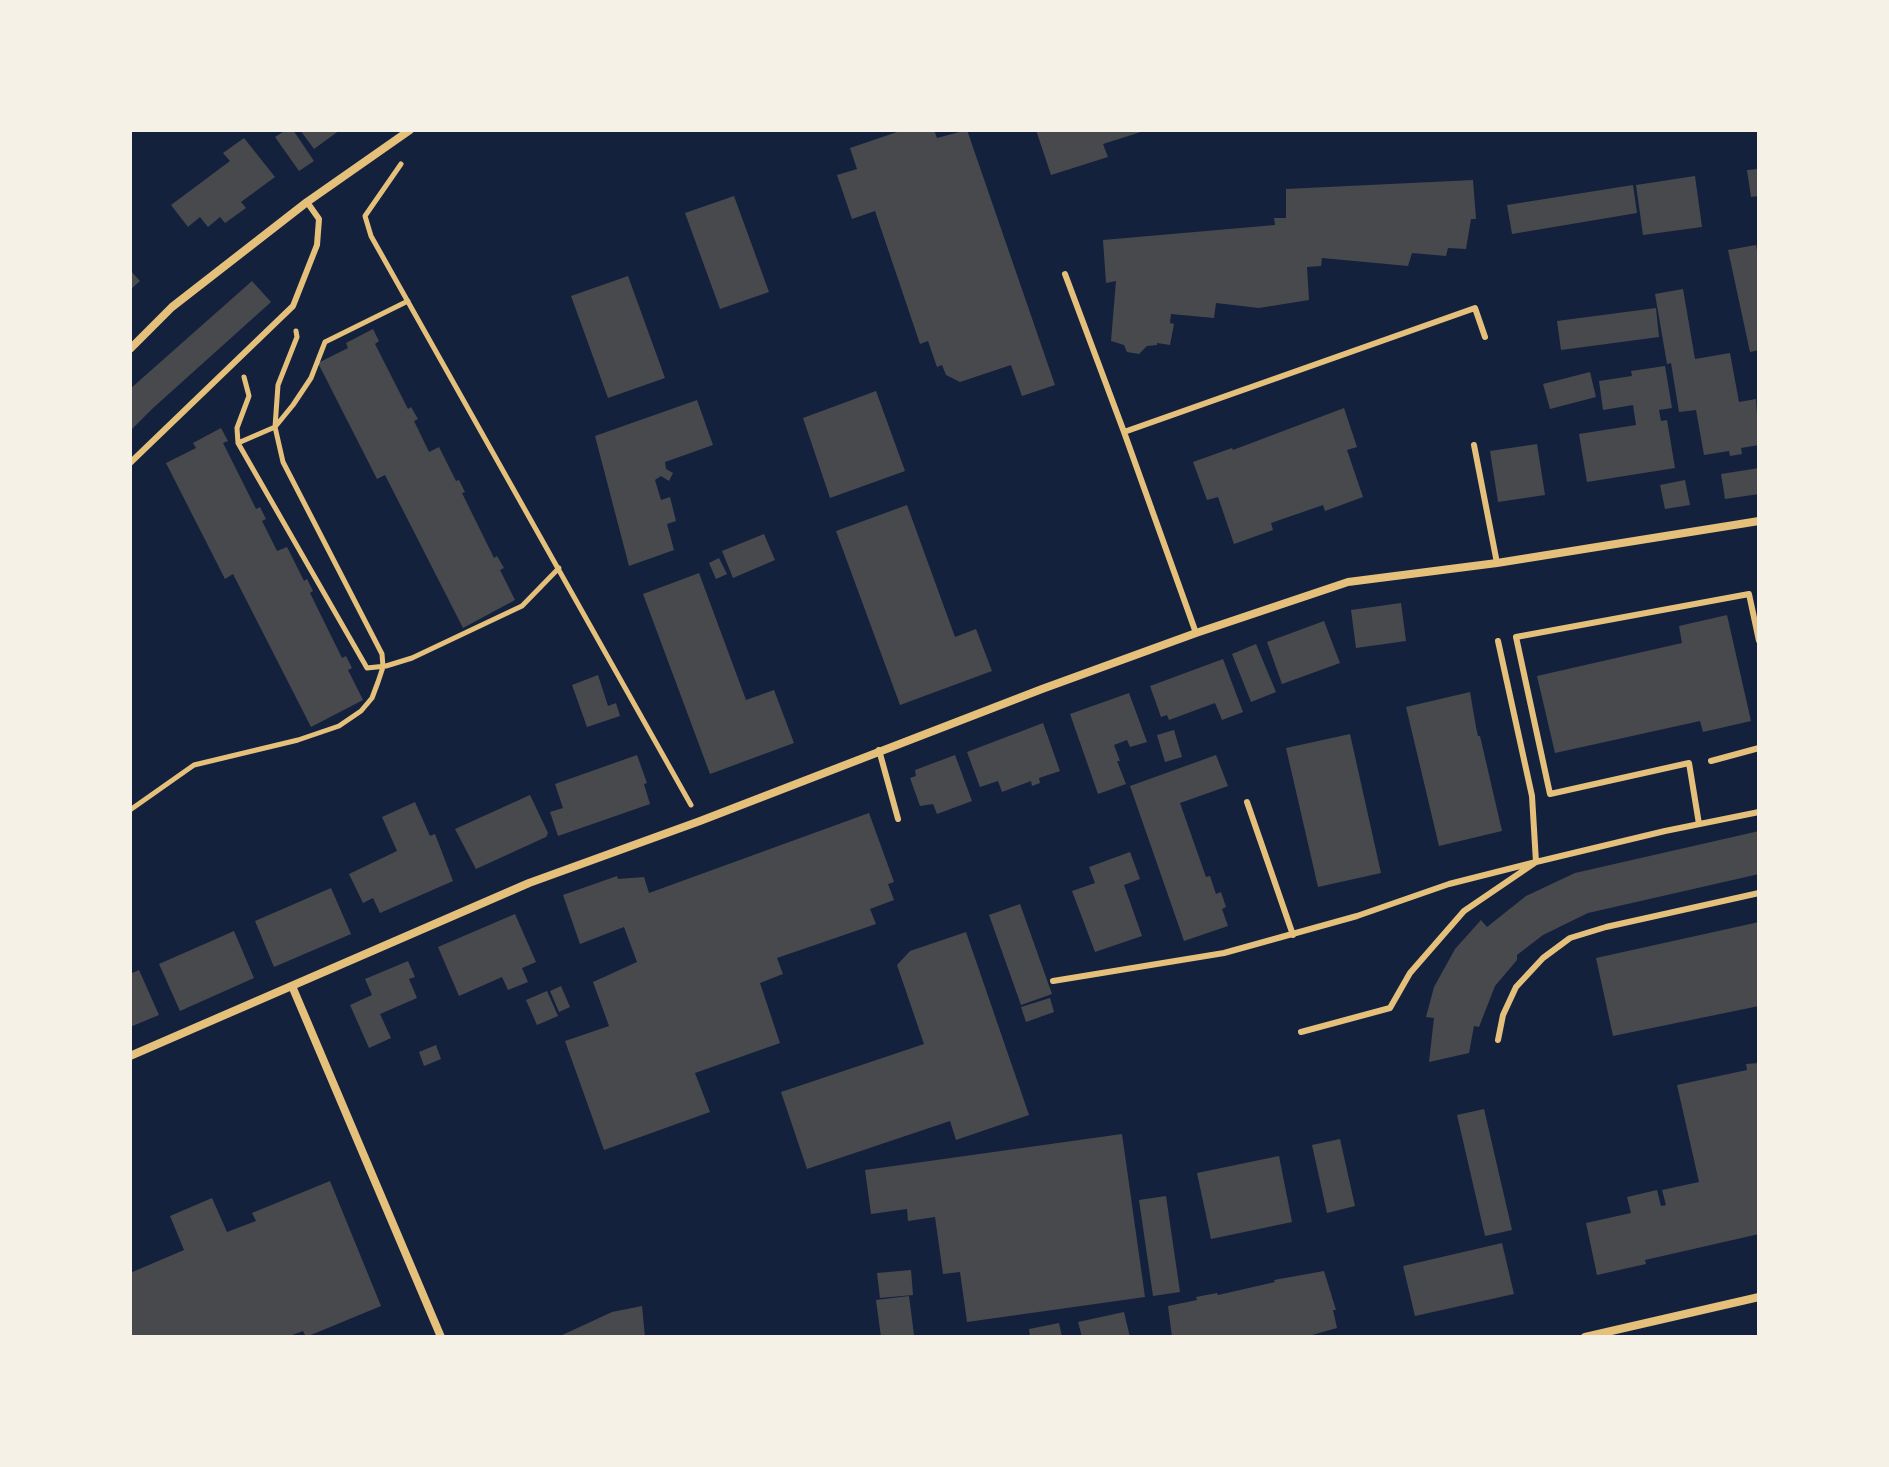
<!DOCTYPE html>
<html>
<head>
<meta charset="utf-8">
<style>
	body { margin:0 }
	#map { position:relative; width:1889px; height:1467px; overflow:hidden; background:#14213d; font-family:"PT Sans Narrow",sans-serif }
	canvas { display:block }
	.frame { position:absolute; inset:0; border:132px solid #f6f1e7; pointer-events:none }
</style>
</head>
<body>
<div id="map">
<canvas width="1889" height="1467"></canvas>
<div class="frame"></div>
</div>
<script>
const ctx = document.querySelector('canvas').getContext('2d');
ctx.lineJoin = 'round';
function paint(path, color) {
  ctx.fillStyle = color;
  ctx.fill(path, 'evenodd');
}
function poly(rows) {
  const path = new Path2D();
  for (const r of rows) {
    path.moveTo(r[0], r[1]);
    for (let i = 2; i < r.length; i += 2) path.lineTo(r[i], r[i + 1]);
  }
  return path;
}
function trace(path, color, width, dash) {
  ctx.strokeStyle = color;
  ctx.lineWidth = width;
  ctx.lineCap = dash ? 'butt' : 'round';
  ctx.setLineDash(dash || []);
  ctx.stroke(path);
}
const building = poly([
	[286,130,293,130,314,161,299,171,275,137],
	[300,130,340,130,314,149],
	[903,130,934,130,937,138,967,130,1055,385,1022,396,1011,365,960,382,946,375,942,365,937,367,928,341,920,344,875,211,852,219,837,175,857,169,850,148],
	[1036,130,1144,130,1144,131,1103,144,1108,157,1051,175],
	[244,138,275,177,241,202,246,208,225,223,220,217,208,227,200,217,188,227,171,205,230,161,223,153],
	[1759,169,1759,196,1751,197,1747,170],
	[1695,176,1702,227,1643,235,1636,185],
	[1473,180,1476,219,1471,219,1466,249,1448,248,1446,256,1412,253,1408,266,1322,258,1321,266,1307,267,1309,300,1259,308,1216,303,1214,318,1171,314,1170,323,1174,324,1170,345,1157,343,1157,345,1147,346,1139,354,1127,352,1124,345,1111,341,1116,281,1106,283,1103,240,1275,225,1274,218,1286,218,1286,189],
	[1633,185,1637,213,1512,234,1507,205],
	[734,196,769,292,720,309,685,213],
	[1756,245,1759,261,1759,350,1750,352,1728,250],
	[130,270,140,281,130,290],
	[628,276,665,378,608,398,571,296],
	[252,281,271,302,152,409,130,431,130,389],
	[1683,289,1695,359,1730,353,1739,402,1756,399,1759,445,1741,448,1742,454,1730,456,1729,451,1704,455,1696,410,1679,412,1671,363,1667,364,1655,294],
	[1656,308,1659,337,1561,350,1557,321],
	[373,329,379,341,375,344,408,409,411,407,418,419,414,421,429,452,439,447,456,481,459,480,465,492,462,493,494,558,497,556,504,568,500,570,515,600,463,628,385,475,377,479,318,363,348,348,346,343],
	[1665,366,1672,408,1659,410,1661,421,1667,420,1675,468,1587,482,1579,434,1636,425,1633,405,1603,410,1599,381,1632,376,1631,371],
	[1590,372,1596,397,1550,409,1543,384],
	[876,391,905,471,830,498,803,418],
	[697,400,713,445,665,462,666,469,673,473,669,481,661,476,655,480,661,500,670,497,676,521,667,524,674,550,629,566,595,436],
	[1344,408,1357,447,1347,450,1363,497,1325,511,1323,505,1271,523,1273,530,1234,544,1218,497,1207,500,1193,462,1232,448,1233,450],
	[221,428,228,441,223,443,256,509,260,507,266,519,262,521,277,551,287,547,304,581,307,579,313,591,310,593,342,658,346,656,352,668,348,670,363,700,311,727,233,574,225,579,166,463,196,448,193,443],
	[1537,444,1545,495,1498,502,1490,451],
	[1759,468,1759,494,1725,499,1721,474],
	[1685,480,1690,505,1665,509,1660,485],
	[907,505,955,637,976,629,992,671,900,705,836,531],
	[764,534,775,560,733,578,722,551],
	[719,558,727,574,716,579,709,563],
	[699,573,746,700,774,690,794,743,710,774,643,594],
	[1401,603,1406,641,1356,648,1351,610],
	[1727,615,1751,721,1703,732,1700,721,1555,753,1537,676,1682,643,1679,626],
	[1324,621,1340,663,1282,684,1267,642],
	[1256,644,1276,692,1251,702,1232,654],
	[1223,659,1243,712,1222,720,1215,703,1169,720,1167,715,1161,717,1150,686],
	[598,675,608,706,616,703,620,716,587,727,572,685],
	[1470,692,1476,727,1478,736,1480,736,1502,831,1439,846,1406,707],
	[1129,693,1147,742,1130,747,1127,740,1114,745,1120,761,1117,761,1126,784,1098,794,1070,714],
	[1043,723,1060,771,1039,778,1040,783,1032,786,1031,781,1002,792,998,781,980,787,967,752],
	[1174,730,1182,757,1165,762,1157,735],
	[1350,734,1381,873,1318,887,1286,748],
	[637,755,647,783,644,784,650,804,558,836,550,812,563,808,555,784],
	[955,755,972,801,937,814,933,804,920,806,910,778,916,776,915,770],
	[1216,755,1228,786,1180,803,1206,877,1210,876,1216,894,1221,892,1226,907,1222,909,1228,926,1184,941,1130,786],
	[530,795,548,833,546,837,476,869,455,829],
	[415,802,430,836,435,834,453,881,380,913,373,898,363,903,349,874,397,851,382,817],
	[869,813,894,882,888,884,894,900,870,909,876,924,777,958,783,974,760,983,780,1043,695,1073,710,1112,604,1150,565,1041,609,1026,593,982,637,962,624,927,580,944,563,895,617,876,618,879,644,877,649,893],
	[1759,831,1759,874,1588,913,1543,935,1517,955,1517,960,1495,986,1479,1027,1474,1026,1469,1053,1429,1062,1434,1018,1426,1017,1434,987,1455,949,1481,920,1487,927,1526,896,1575,873],
	[1130,852,1140,879,1124,885,1142,936,1095,952,1072,891,1095,883,1089,867],
	[331,888,351,934,274,967,255,921],
	[1020,904,1052,994,1021,1005,989,915],
	[515,914,536,962,522,968,528,982,508,990,502,977,459,996,438,947],
	[1759,922,1759,1006,1613,1036,1596,958],
	[234,931,254,978,180,1011,159,964],
	[966,932,1029,1115,956,1140,950,1121,807,1169,781,1092,924,1044,897,965,910,951],
	[408,961,415,977,409,979,417,998,380,1014,391,1038,369,1048,350,1005,372,995,365,979],
	[139,970,159,1015,130,1027,130,974],
	[561,986,570,1007,559,1012,550,991],
	[547,991,558,1016,537,1025,526,1000],
	[1050,998,1054,1012,1026,1022,1021,1007],
	[436,1045,441,1059,424,1066,419,1052],
	[1759,1063,1759,1234,1645,1260,1646,1264,1597,1275,1586,1223,1631,1213,1627,1197,1657,1190,1661,1206,1666,1205,1662,1190,1699,1182,1677,1085,1747,1070,1746,1064],
	[1484,1109,1512,1230,1485,1236,1457,1115],
	[1122,1134,1145,1297,967,1322,960,1272,943,1274,935,1217,908,1221,907,1209,871,1214,865,1170],
	[1340,1139,1355,1206,1327,1213,1312,1145],
	[1279,1156,1292,1222,1211,1239,1197,1173],
	[330,1181,381,1306,306,1337,303,1331,287,1337,130,1337,130,1273,184,1250,170,1216,212,1198,227,1232,256,1221,252,1213],
	[1166,1196,1180,1292,1153,1296,1139,1200],
	[1502,1243,1514,1294,1415,1316,1403,1266],
	[911,1270,913,1295,880,1298,877,1273],
	[1324,1271,1336,1310,1333,1310,1337,1328,1305,1337,1172,1337,1168,1306,1197,1300,1196,1297,1217,1293,1218,1295,1275,1282,1274,1280],
	[909,1296,914,1335,881,1337,876,1300],
	[642,1306,645,1337,558,1337,612,1312],
	[1124,1312,1130,1337,1082,1337,1078,1322],
	[1059,1323,1062,1337,1030,1337,1029,1329]
]);
const path = poly([
	[401,164,365,216,371,236,691,805],
	[244,377,249,396,237,428,238,443,367,668,386,666,412,658,522,606,559,568],
	[238,443,275,427,293,405,311,378,325,342,408,301],
	[130,810,194,765,298,740,339,726,361,711,372,698,378,682,383,667,382,654,283,462,275,427,278,385,297,337,296,331]
]);
const service = poly([
	[1065,274,1124,432],
	[1474,445,1497,563],
	[130,463,293,306,317,245,319,219,307,202],
	[1196,633,1124,432,1475,308,1485,337],
	[879,750,898,819],
	[1711,761,1759,748],
	[1247,802,1293,935],
	[1699,824,1689,763,1550,794,1516,637,1749,594,1759,641],
	[1053,981,1224,953,1357,916,1449,884,1536,862,1532,796,1498,641],
	[1301,1032,1390,1008,1410,973,1464,911,1536,862,1665,831,1759,812],
	[1498,1040,1503,1015,1516,987,1543,958,1570,938,1606,927,1759,893]
]);
const minor = poly([
	[130,349,172,307,307,202,410,130],
	[292,986,441,1337],
	[130,1056,529,883,700,821,1042,689,1196,633,1348,582,1497,563,1759,521],
	[1585,1337,1759,1297]
]);
paint(building, '#48494c');
trace(path, '#e5c07b', 5);
trace(service, '#e5c07b', 6);
trace(minor, '#e5c07b', 8);
</script>
</body>
</html>
